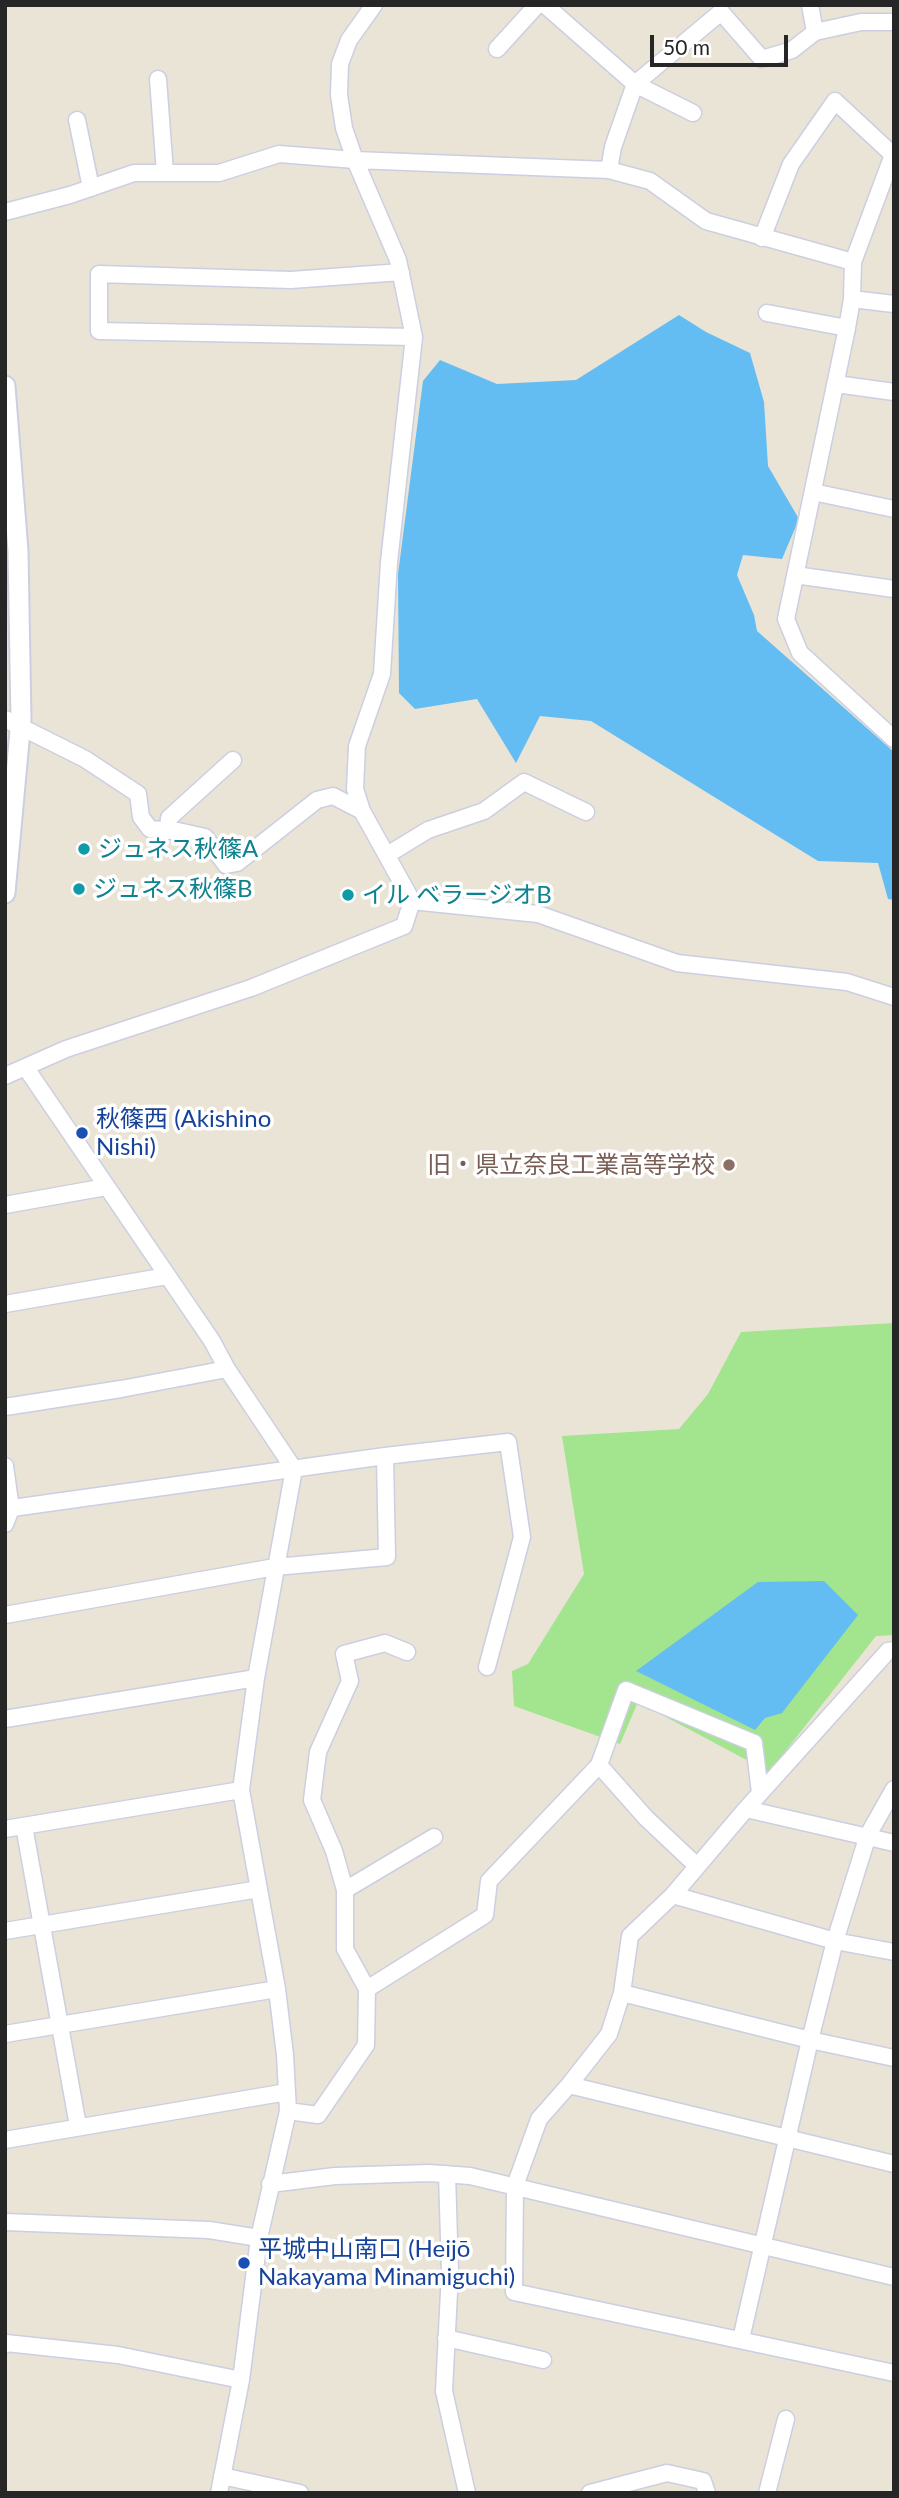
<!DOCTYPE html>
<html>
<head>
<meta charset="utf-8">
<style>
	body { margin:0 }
	#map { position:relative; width:899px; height:2498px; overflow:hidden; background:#eae4d6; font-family:Lato,sans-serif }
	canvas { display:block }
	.frame { position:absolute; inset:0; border:7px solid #262626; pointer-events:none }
	.scale { position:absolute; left:650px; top:35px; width:138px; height:32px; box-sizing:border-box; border:4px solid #262626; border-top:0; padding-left:9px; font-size:21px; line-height:24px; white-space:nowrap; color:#262626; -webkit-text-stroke:5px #fff; paint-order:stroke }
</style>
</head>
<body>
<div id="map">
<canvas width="899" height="2498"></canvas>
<div class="frame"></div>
<div class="scale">50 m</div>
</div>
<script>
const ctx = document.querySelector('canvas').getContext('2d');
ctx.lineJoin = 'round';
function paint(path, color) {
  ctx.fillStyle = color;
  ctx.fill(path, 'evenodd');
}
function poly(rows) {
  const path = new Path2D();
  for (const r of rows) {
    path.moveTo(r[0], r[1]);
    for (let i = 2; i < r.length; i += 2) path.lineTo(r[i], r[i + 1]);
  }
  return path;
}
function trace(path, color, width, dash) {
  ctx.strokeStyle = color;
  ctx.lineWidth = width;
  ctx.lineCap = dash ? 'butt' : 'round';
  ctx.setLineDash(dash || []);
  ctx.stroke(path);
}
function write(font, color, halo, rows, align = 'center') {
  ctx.font = font + ' Lato,"Noto Sans JP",sans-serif';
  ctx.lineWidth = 7;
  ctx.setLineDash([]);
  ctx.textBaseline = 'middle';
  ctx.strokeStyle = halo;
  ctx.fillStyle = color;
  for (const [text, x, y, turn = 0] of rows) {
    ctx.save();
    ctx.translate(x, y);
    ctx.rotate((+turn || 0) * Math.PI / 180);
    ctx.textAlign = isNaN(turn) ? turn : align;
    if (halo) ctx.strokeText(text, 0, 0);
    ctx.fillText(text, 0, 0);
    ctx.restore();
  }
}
const green = poly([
	[894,1323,894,1635,876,1636,769,1772,638,1702,620,1744,514,1706,512,1671,528,1664,584,1574,562,1436,679,1429,708,1394,741,1332]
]);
const water = poly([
	[679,315,706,332,750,353,764,402,768,466,799,519,782,559,743,555,737,575,754,615,757,631,894,752,894,900,888,899,878,863,818,861,591,721,540,716,516,763,477,699,415,709,399,693,398,574,423,381,440,360,497,384,576,380],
	[824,1581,858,1615,782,1713,765,1718,755,1730,636,1671,758,1582]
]);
const minor = poly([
	[545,5,635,84,693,113],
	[810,5,815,32,861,22,894,22],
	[497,49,537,5],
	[158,79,165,173],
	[77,120,91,188],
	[894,152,853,262,852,299,847,328,786,619,800,653,894,739],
	[609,170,613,147,635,84,721,12,762,59,792,50,815,32],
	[5,212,70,195,134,173,219,173,279,154,355,160,609,170,650,181,706,221,853,262],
	[762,238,791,164,835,101,892,154],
	[401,272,291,280,99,274,99,331,414,337],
	[852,299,894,304],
	[767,313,847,328],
	[836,384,894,392],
	[813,492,894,509],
	[795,575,894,589],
	[5,719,85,759,138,794,141,817,150,829,178,831,205,837,226,865,237,863,317,800,333,796,362,811],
	[168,831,169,818,233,760],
	[387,855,428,830,484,811,524,782,586,812],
	[412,901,538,914,677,963,847,982,894,997],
	[26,1068,212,1341,227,1369,294,1469,256,1678,241,1790,277,1989,285,2055,288,2111,259,2238,241,2380,219,2493],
	[5,1076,66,1049,251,988,404,926,412,901,362,811,355,789,357,746,382,674,389,562,414,337,398,260,355,160,344,128,339,95,340,64,349,40,374,5],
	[5,1205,106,1187],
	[5,1304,167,1276],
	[5,1407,121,1389,227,1369],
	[5,1466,11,1509,5,1524],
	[5,1509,385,1456,508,1442,522,1537,487,1667],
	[5,1615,275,1567,387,1557,385,1456],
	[894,1650,888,1651,746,1809,673,1895,630,1936,622,1993,609,2034,569,2085,539,2119,515,2186,514,2292,894,2373],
	[5,1719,256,1678],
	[599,1765,646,1818,697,1866],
	[746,1809,894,1843],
	[24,1826,78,2126],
	[5,1829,241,1790],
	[345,1890,434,1837],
	[673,1895,835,1941,894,1952],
	[5,1931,259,1889],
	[367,1989,485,1915,489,1881,599,1765,626,1690,754,1743,760,1793],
	[622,1993,810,2040,894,2058],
	[5,2034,277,1989],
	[569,2085,894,2164],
	[288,2111,318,2115,366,2045,367,1989,345,1949,345,1890,334,1851,312,1800,318,1752,350,1681,344,1654,385,1643,407,1652],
	[5,2140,287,2092],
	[447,2174,450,2272,444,2391,467,2493],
	[270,2184,335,2176,429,2173,470,2176,894,2277],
	[5,2222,209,2230,259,2238],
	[446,2338,543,2360],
	[741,2339,810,2040,835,1941,868,1835,894,1789],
	[5,2345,6,2343,118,2355,241,2380],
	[222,2476,300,2493],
	[590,2493,667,2473,703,2481,707,2493],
	[767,2493,786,2419]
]);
const tertiary = poly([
	[5,386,18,551,21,720,5,893]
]);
const markers = [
	[84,849,7,"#0f9aa8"],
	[79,889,7,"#0f9aa8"],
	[348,895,7,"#0f9aa8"],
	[82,1133,7,"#1a4fb4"],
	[729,1165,7,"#8d6e63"],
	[244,2263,7,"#1a4fb4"]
];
const cultureNames = [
	["ジュネス秋篠A",98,849],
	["ジュネス秋篠B",93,889],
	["イル ベラージオB",362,895]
];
const transitNames = [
	["秋篠西 (Akishino",96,1119],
	["Nishi)",96,1147],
	["平城中山南口 (Heijō",258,2249],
	["Nakayama Minamiguchi)",258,2277]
];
const educationNames = [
	["旧・県立奈良工業高等学校",715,1165]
];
paint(green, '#a3e48f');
paint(water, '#63bdf3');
trace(minor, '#cccee1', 19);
trace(tertiary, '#cccee1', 23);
trace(minor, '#fff', 16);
trace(tertiary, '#fff', 19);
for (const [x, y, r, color] of markers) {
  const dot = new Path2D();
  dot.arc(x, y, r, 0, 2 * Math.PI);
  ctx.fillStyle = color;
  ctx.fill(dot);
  trace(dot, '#fff', 2.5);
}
write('24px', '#0d838f', '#fff', cultureNames, 'left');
write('24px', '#164399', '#fff', transitNames, 'left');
write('24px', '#785e54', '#fff', educationNames, 'right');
</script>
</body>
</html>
